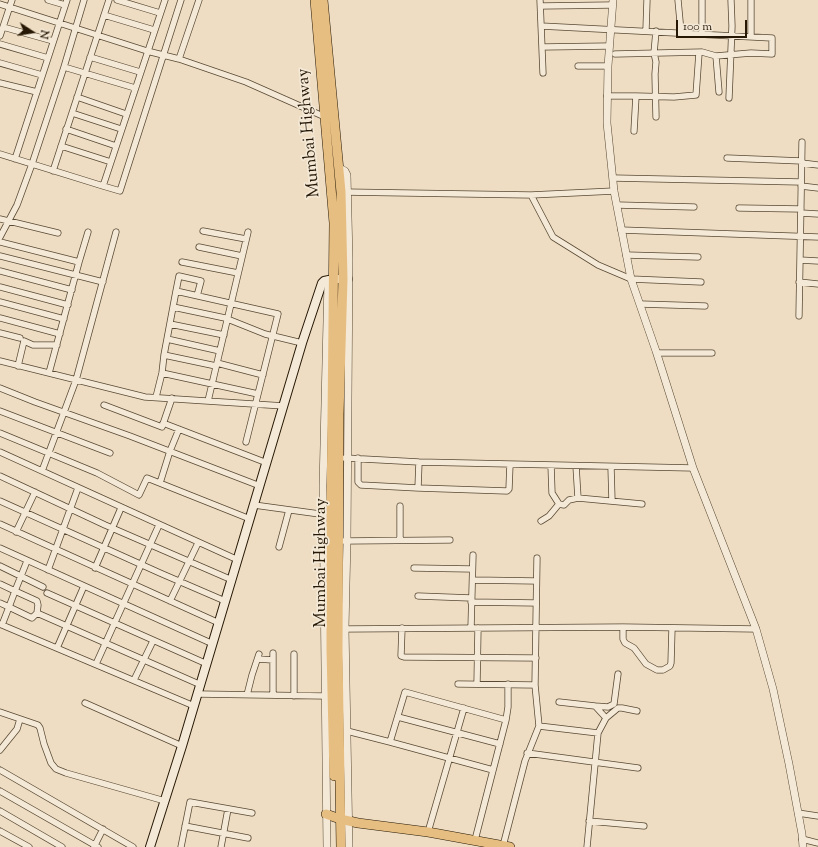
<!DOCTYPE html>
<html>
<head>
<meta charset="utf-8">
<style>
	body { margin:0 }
	#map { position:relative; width:818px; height:847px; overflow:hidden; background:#eeddc2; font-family:"Sorts Mill Goudy",serif }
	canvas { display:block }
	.north { position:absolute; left:12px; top:12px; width:40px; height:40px; -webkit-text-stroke:3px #f4e9d7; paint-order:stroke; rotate:102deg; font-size:11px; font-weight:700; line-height:16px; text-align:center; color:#261805 }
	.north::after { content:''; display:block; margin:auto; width:14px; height:18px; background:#261805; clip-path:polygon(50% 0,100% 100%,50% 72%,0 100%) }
	.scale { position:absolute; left:676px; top:20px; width:71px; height:18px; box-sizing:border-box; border:2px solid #261805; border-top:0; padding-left:5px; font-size:12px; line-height:14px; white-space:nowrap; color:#261805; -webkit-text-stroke:3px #f4e9d7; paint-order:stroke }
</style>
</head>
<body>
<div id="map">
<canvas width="818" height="847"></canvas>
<div class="north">N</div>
<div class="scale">100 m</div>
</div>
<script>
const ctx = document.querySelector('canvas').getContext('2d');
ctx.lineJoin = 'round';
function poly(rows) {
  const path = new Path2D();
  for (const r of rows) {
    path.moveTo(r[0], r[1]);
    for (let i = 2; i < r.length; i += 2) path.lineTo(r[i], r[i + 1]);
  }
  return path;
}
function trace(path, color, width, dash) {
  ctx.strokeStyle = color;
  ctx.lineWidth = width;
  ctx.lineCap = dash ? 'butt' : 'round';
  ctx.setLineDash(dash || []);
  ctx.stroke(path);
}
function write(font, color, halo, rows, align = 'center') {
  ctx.font = font + ' "Sorts Mill Goudy",serif';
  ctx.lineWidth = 3.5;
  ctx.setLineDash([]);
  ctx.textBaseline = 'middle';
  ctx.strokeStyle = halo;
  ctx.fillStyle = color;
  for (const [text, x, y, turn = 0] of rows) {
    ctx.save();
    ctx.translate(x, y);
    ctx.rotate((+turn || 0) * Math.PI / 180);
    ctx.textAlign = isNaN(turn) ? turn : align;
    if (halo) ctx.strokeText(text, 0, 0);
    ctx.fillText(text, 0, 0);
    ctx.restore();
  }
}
const minor = poly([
	[48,0,65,5],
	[117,0,160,13],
	[165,0,103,186,120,191,181,0],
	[540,0,543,73],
	[678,0,681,32],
	[751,0,751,36],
	[0,4,147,51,179,59,199,0],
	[541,6,612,5],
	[104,15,154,30],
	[541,26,772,38,772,54,751,53,716,56,719,92],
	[3,27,53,41],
	[646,30,647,0],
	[702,34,702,0],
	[0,36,12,0],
	[0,44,48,58],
	[542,47,609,46],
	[615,54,702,52,716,56],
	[90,57,140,72],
	[179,59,246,82,325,117],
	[0,63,42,75],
	[578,66,608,66],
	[64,67,135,88],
	[0,83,37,92],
	[607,96,636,96,634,131],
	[636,96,674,97,696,95,699,53],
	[77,97,126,114],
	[729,98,732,26,731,0],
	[72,113,121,129],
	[656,117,655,74,656,62,654,53,656,31],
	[66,129,116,146],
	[61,146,111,162],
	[0,154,103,186],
	[727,158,802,161],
	[15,159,67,0],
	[802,163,818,165],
	[53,171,109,0],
	[613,178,801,182],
	[801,186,818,188],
	[344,192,531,195,553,237,598,265,631,279,701,282],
	[531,195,614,191],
	[617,205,694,207],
	[739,208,801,209],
	[801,213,818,214],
	[0,219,58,233],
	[621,230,818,237],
	[203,231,246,239],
	[0,237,17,205,32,164,64,67,84,0],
	[0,242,79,262,49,373],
	[199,247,242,256],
	[626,255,698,257],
	[0,256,103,282],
	[800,260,818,261],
	[79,262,88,232],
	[182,262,238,273],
	[0,271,72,290],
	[799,282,818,284],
	[0,287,68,305],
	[176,291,179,276,201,281,197,296],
	[0,302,64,319],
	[640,304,705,306],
	[173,307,225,318,265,334,302,343],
	[799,316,802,142],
	[0,318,60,334],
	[170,324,224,335],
	[0,333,20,338],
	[167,339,220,351],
	[657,353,712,353],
	[164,355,216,366],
	[0,361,145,397,284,406],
	[217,363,263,375],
	[18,366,24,341,33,345,57,345],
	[162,373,258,394],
	[0,388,35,402,130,436,260,486],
	[156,397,162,373,164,355,176,291,278,314,246,442],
	[208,401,248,232],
	[104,405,162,427,172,398],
	[0,411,110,453],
	[163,423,267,463],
	[0,433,97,473,139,495,147,478,250,519],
	[0,452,238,560],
	[345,458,419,462,693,468],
	[358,458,358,482,361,485,418,488,419,462],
	[576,466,578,498],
	[611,467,612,501],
	[42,471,76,380,116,232],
	[0,476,105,525,232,580],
	[160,483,170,451,179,429],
	[418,488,507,491,509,489,510,464],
	[0,501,160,573,225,601],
	[559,504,564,505,569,500,578,498,642,504],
	[254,505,327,515],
	[400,506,400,540],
	[541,521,549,516,559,504,552,493,551,465],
	[0,524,219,623],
	[16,532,35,492],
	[344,541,450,540],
	[279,547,289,510],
	[0,548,213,644],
	[0,566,43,587],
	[95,568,121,508],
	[414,568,472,569],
	[48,570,78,488],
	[473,580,536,581],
	[0,584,15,591,37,601,38,605,37,613,32,618,9,607,15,591,27,561],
	[47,593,207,664],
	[418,596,471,598],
	[170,601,198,543],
	[471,602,536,603],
	[0,603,9,607,2,625,0,624],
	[37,613,201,685],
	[2,625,194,706],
	[623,627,623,639,625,643,634,648,646,664,657,670,663,670,670,666,671,663,672,628],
	[402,628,401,656,404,657,536,658],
	[471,628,473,555],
	[343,629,623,627,756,629],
	[57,648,84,586],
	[258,659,273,660],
	[96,664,159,525],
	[134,680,153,641],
	[458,684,535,685],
	[477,684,478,628],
	[198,694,324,696],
	[247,695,252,675,259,654],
	[273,695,273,653],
	[294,696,294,654],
	[85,703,182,746],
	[595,706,608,707,614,704,618,674],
	[0,712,38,725,40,728,44,744,51,763,56,769,66,773,165,801],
	[398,717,500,744],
	[606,718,618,708,622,708,637,711],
	[539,726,598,733,606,718,595,706,559,702],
	[347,731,390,742],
	[0,750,17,729,20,719],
	[527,753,638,768],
	[0,770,133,847],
	[493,770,390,742,405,692,506,720],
	[0,791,98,847],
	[0,811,62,847],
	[798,813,818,816],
	[589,821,644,826],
	[185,826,248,838],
	[0,831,29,847],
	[428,832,464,708],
	[802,839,818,843],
	[475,840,506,720,508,707,508,684],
	[503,846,525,761,539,726,535,685,537,558],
	[94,847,103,829],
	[181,847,190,802,252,813],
	[221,847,228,809],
	[587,847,598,733]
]);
const tertiary = poly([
	[613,0,608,66,607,123,614,191,631,279,656,351,693,468,756,629,773,689,789,764,802,834,803,847],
	[339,168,345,171,347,175,349,259,347,540,345,628,349,847],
	[327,847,323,486,328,280]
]);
const secondary = poly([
	[150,847,182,746,302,343,322,283,324,281,334,279,348,279]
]);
const primary = poly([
	[326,814,340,819,358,823,428,832,510,847]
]);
const trunk = poly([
	[315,0,334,223,331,515,331,650,334,776],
	[323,0,341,192,343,279,339,414,338,652,341,847]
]);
const streetNames = [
	["Mumbai Highway",310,133,-95],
	["Mumbai Highway",322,563,-90]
];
trace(minor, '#584934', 7);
trace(tertiary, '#584934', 8);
trace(secondary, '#261805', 10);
trace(primary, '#261805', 10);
trace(trunk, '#261805', 10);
trace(minor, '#f4e9d7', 5.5);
trace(tertiary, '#f4e9d7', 7);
trace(secondary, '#f4e9d7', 8);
trace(primary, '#e7be81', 9);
trace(trunk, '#e7be81', 9);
write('17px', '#261805', '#f4e9d7', streetNames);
</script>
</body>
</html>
